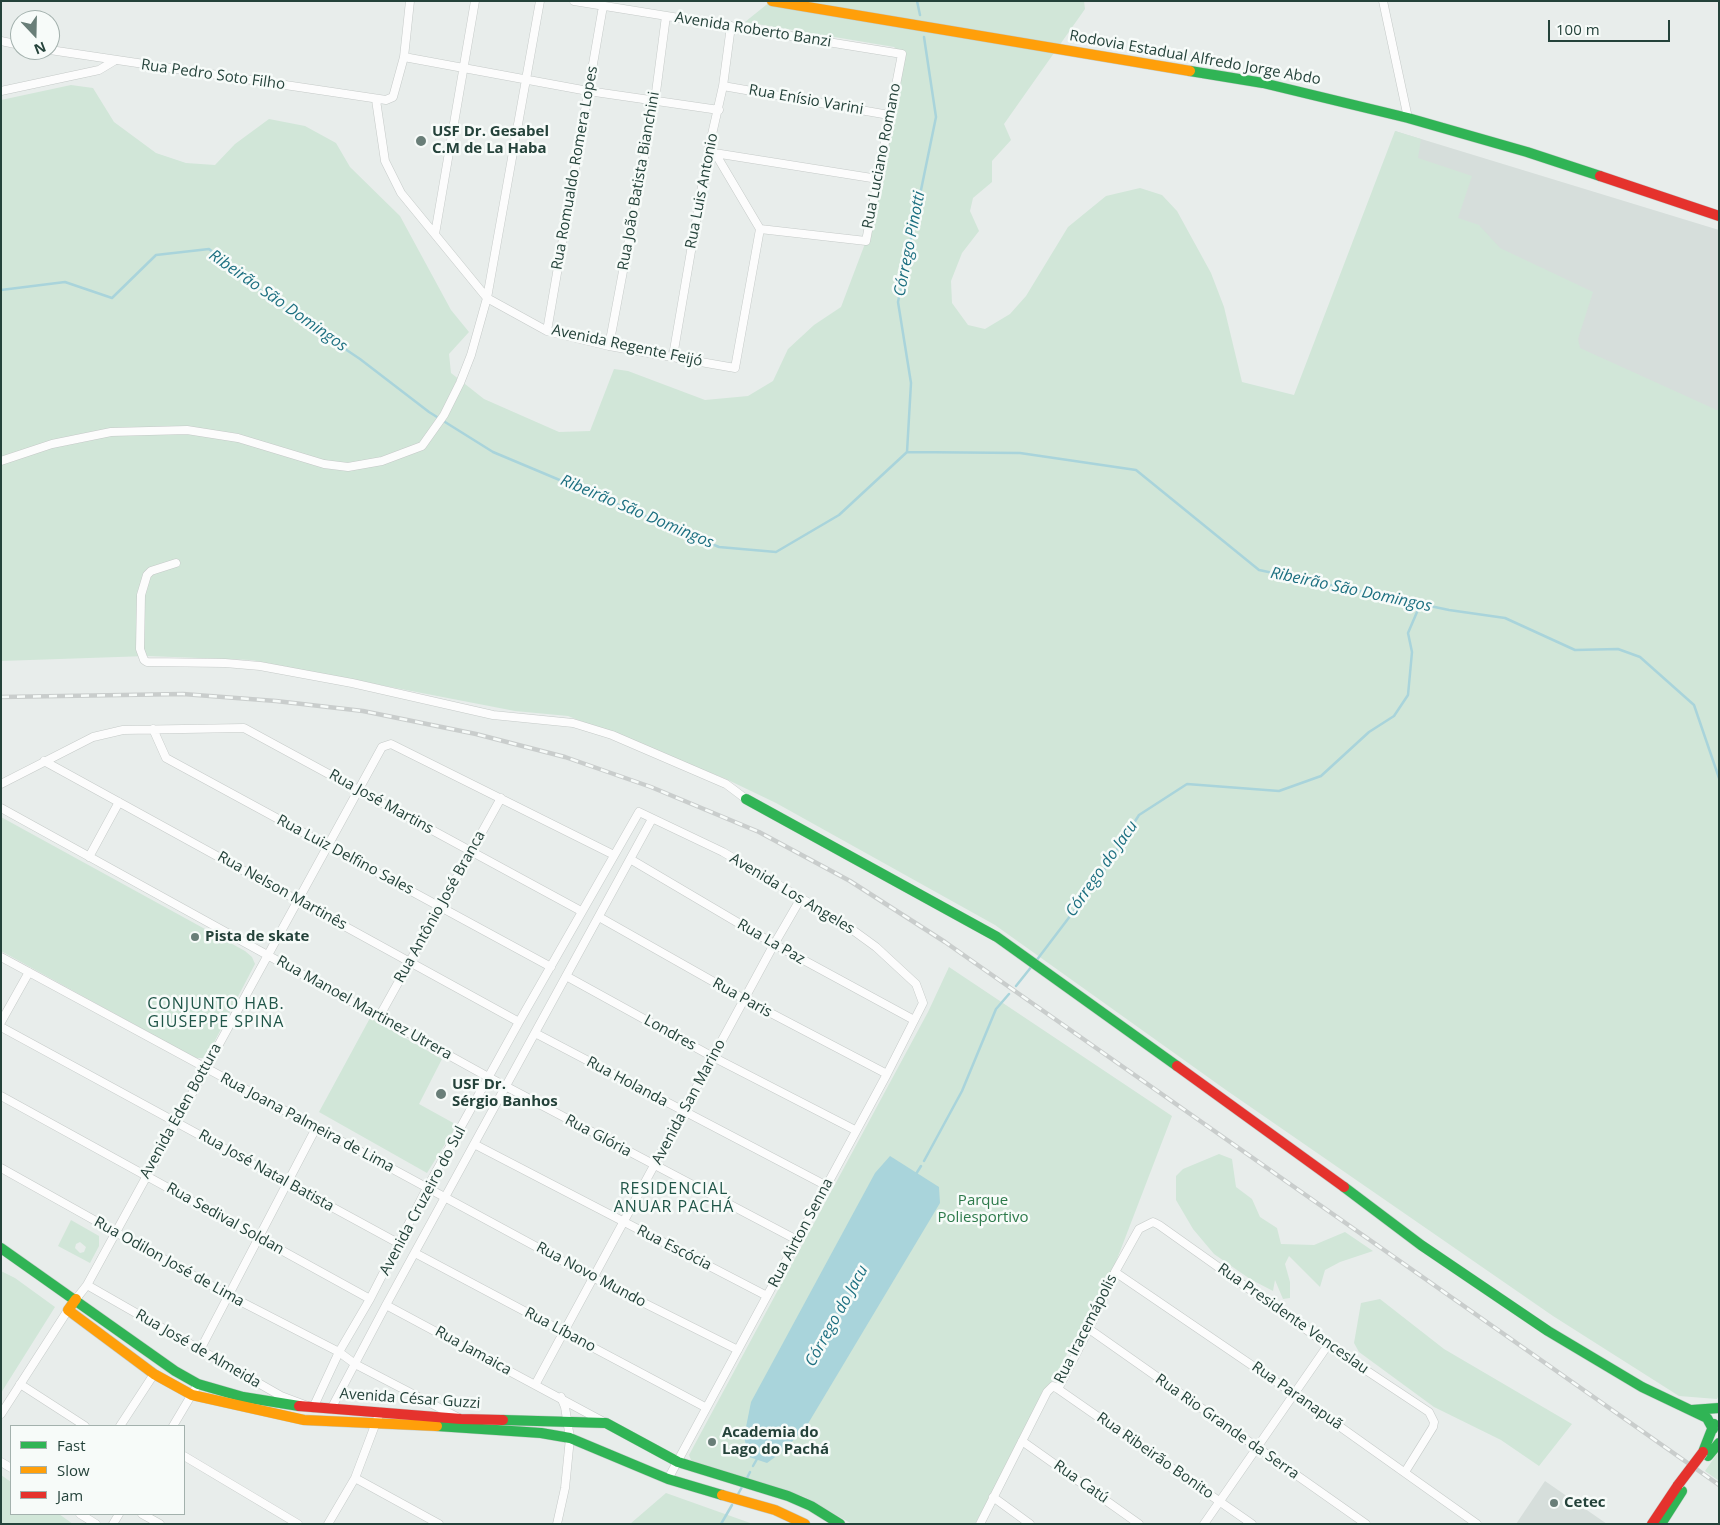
<!DOCTYPE html>
<html>
<head>
<meta charset="utf-8">
<style>
	body { margin:0 }
	#map { position:relative; width:1720px; height:1525px; overflow:hidden; background:#e8edeb; font-family:"Open Sans",sans-serif }
	canvas { display:block }
	.frame { position:absolute; inset:0; border:2px solid #24423a; pointer-events:none }
	.legend { position:absolute; left:10px; top:1425px; width:175px; height:90px; box-sizing:border-box; background:#f7fbf9; border:1px solid #a3b1ad; margin:0; padding:6px 9px; list-style:none; font-size:15px; color:#24423a }
	.legend li { display:flex; align-items:center; gap:10px; height:25px }
	.legend b { width:25px; border:1px solid #a3b1ad }
	.north { position:absolute; left:10px; top:10px; width:50px; height:50px; box-sizing:border-box; background:#f7fbf9; border:1px solid #a3b1ad; border-radius:50%; rotate:159deg; font-size:14px; font-weight:700; line-height:20px; text-align:center; color:#24423a }
	.north::after { content:''; display:block; margin:auto; width:18px; height:22px; background:#697e78; clip-path:polygon(50% 0,100% 100%,50% 72%,0 100%) }
	.scale { position:absolute; left:1548px; top:20px; width:122px; height:22px; box-sizing:border-box; border:2px solid #24423a; border-top:0; padding-left:6px; font-size:15px; line-height:18px; white-space:nowrap; color:#24423a; -webkit-text-stroke:4px #f7fbf9; paint-order:stroke }
</style>
</head>
<body>
<div id="map">
<canvas width="1720" height="1525"></canvas>
<div class="frame"></div>
<ul class="legend">
<li><b style="height:6px;background:#30b455"></b>Fast</li>
<li><b style="height:6px;background:#ff9f0a"></b>Slow</li>
<li><b style="height:6px;background:#e5322d"></b>Jam</li>
</ul>
<div class="north">N</div>
<div class="scale">100 m</div>
</div>
<script>
const ctx = document.querySelector('canvas').getContext('2d');
ctx.lineJoin = 'round';
function paint(path, color) {
  ctx.fillStyle = color;
  ctx.fill(path, 'evenodd');
}
function poly(rows) {
  const path = new Path2D();
  for (const r of rows) {
    path.moveTo(r[0], r[1]);
    for (let i = 2; i < r.length; i += 2) path.lineTo(r[i], r[i + 1]);
  }
  return path;
}
function trace(path, color, width, dash) {
  ctx.strokeStyle = color;
  ctx.lineWidth = width;
  ctx.lineCap = dash ? 'butt' : 'round';
  ctx.setLineDash(dash || []);
  ctx.stroke(path);
}
function write(font, color, halo, rows, align = 'center') {
  ctx.font = font + ' "Open Sans",sans-serif';
  ctx.lineWidth = 5;
  ctx.setLineDash([]);
  ctx.textBaseline = 'middle';
  ctx.strokeStyle = halo;
  ctx.fillStyle = color;
  for (const [text, x, y, turn = 0] of rows) {
    ctx.save();
    ctx.translate(x, y);
    ctx.rotate((+turn || 0) * Math.PI / 180);
    ctx.textAlign = isNaN(turn) ? turn : align;
    if (halo) ctx.strokeText(text, 0, 0);
    ctx.fillText(text, 0, 0);
    ctx.restore();
  }
}
const built = poly([
	[1395,131,1719,230,1719,639],
	[1545,1481,1607,1524,1516,1524]
]);
const green = poly([
	[771,1,1084,1,1085,9,1004,124,1011,140,992,161,992,182,973,198,970,211,979,231,962,253,951,281,952,303,968,325,985,329,1010,314,1026,296,1068,227,1106,196,1140,188,1162,195,1177,211,1211,273,1224,307,1242,382,1294,395,1395,131,1421,139,1418,158,1472,176,1458,218,1479,225,1500,248,1593,292,1578,339,1580,348,1719,411,1719,1395,1717,1399,1679,1396,1553,1316,1226,1090,995,925,776,803,726,779,568,716,515,711,251,660,147,656,1,661,1,100,71,85,93,88,114,122,156,153,186,163,215,165,235,144,269,119,305,126,336,143,350,167,400,216,451,310,469,332,449,354,451,373,484,399,559,432,590,431,614,369,628,371,705,400,748,396,773,381,788,349,814,325,841,307,866,241,901,54,894,47,745,22],
	[1,817,245,951,252,957,255,964,208,1054,203,1058,195,1058,1,951],
	[949,967,1172,1116,1114,1267,975,1524,852,1524,805,1497,696,1463,691,1460,689,1455,928,1012],
	[370,1018,442,1059,419,1104,457,1125,427,1173,319,1112],
	[1219,1154,1232,1159,1236,1187,1252,1199,1260,1217,1277,1228,1281,1244,1314,1245,1345,1232,1373,1251,1340,1262,1325,1270,1320,1287,1289,1256,1285,1264,1290,1282,1290,1298,1283,1299,1275,1280,1273,1291,1250,1279,1214,1254,1193,1229,1176,1200,1176,1176,1183,1169],
	[71,1220,99,1236,99,1246,90,1263,58,1246],
	[80,1242,86,1247,84,1252,80,1253,75,1248,76,1244],
	[1,1271,15,1278,55,1307,1,1393],
	[1380,1299,1444,1349,1572,1424,1539,1466,1501,1440,1434,1407,1359,1352,1354,1343,1361,1303],
	[1719,1451,1719,1481,1705,1471],
	[1,1475,11,1482,11,1514,59,1514,73,1524,1,1524],
	[666,1493,753,1524,630,1524]
]);
const water = poly([
	[890,1156,939,1187,940,1203,806,1427,782,1452,767,1463,749,1457,744,1437,751,1402,875,1173]
]);
const stream = poly([
	[917,1,920,15],
	[1,290,65,282,112,298,156,255,209,249,275,302,360,359,429,412,493,452,719,547,776,552,839,515,907,452,1020,453,1136,470,1259,570,1449,610,1505,618,1575,650,1618,649,1640,657,1694,705,1719,778],
	[907,452,911,383,898,302,936,117,924,37],
	[1036,961,1099,878,1139,815,1187,784,1279,791,1321,776,1369,732,1394,716,1408,695,1412,652,1408,633,1420,605],
	[1016,986,1032,966],
	[924,1161,962,1091,996,1009,1009,994],
	[916,1174,921,1166],
	[753,1466,757,1459],
	[747,1478,750,1472],
	[737,1496,742,1487],
	[721,1524,732,1505]
]);
const street = poly([
	[574,1,902,54,866,241,760,229],
	[1383,1,1408,118],
	[1,41,20,45],
	[50,50,386,100,393,97,404,57,410,1],
	[404,57,588,91,719,110],
	[723,86,889,115],
	[1,91,99,70,114,61],
	[376,100,385,161,401,193,487,298,547,331,609,346,735,368,760,229],
	[708,152,878,179],
	[715,153,760,229],
	[435,234,475,1],
	[547,331,603,6],
	[609,346,655,100,666,16],
	[673,356,708,152,723,86,731,26],
	[1,461,52,444,111,432,187,430,238,438,324,464,348,467,382,461,422,446,444,415,460,383,471,355,487,298,540,1],
	[176,563,151,571,147,575,141,595,140,649,144,660,147,662,225,663,260,666,352,683,493,715,573,723,612,735,726,784,746,799],
	[153,729,166,758,551,967],
	[44,761,519,1022],
	[1,784,93,737,123,730,244,728,581,911],
	[1,808,490,1078,797,1240],
	[89,857,119,802],
	[630,859,774,944,914,1020],
	[599,917,744,999,887,1074],
	[1,957,594,1278,738,1350],
	[566,976,713,1057,855,1130],
	[379,1017,501,798],
	[1,1022,29,972],
	[1,1027,398,1243],
	[535,1033,825,1185],
	[1,1096,370,1299],
	[474,1144,767,1296],
	[1,1168,228,1295,339,1352,355,1364,459,1418],
	[415,1253,705,1407],
	[1115,1272,1294,1394,1477,1524],
	[87,1285,281,1396,313,1408,339,1352,370,1299,427,1188,519,1022,639,812,723,852,843,923,876,947,916,984,923,1003,887,1074,668,1479],
	[76,1299,87,1285,382,747,391,744,614,855],
	[386,1305,604,1422],
	[1089,1329,1366,1524],
	[200,1350,316,1128],
	[20,1384,85,1426],
	[535,1385,772,948,801,898],
	[1058,1389,1252,1524],
	[331,1409,386,1305,652,819],
	[1,1414,68,1310],
	[120,1426,154,1374],
	[173,1426,198,1384],
	[1022,1441,1139,1524],
	[184,1456,298,1524],
	[1,1462,11,1468],
	[355,1478,439,1524],
	[993,1497,1030,1524],
	[80,1514,96,1524],
	[142,1514,160,1524],
	[113,1524,119,1514],
	[328,1524,355,1478,380,1412],
	[557,1524,565,1488,570,1438,565,1407,561,1397],
	[980,1524,1047,1392,1053,1386,1058,1389,1089,1329,1115,1272,1139,1229,1153,1222,1159,1225,1328,1345,1429,1412,1434,1422,1433,1427,1405,1472],
	[1204,1524,1328,1345]
]);
const fast = poly([
	[1190,71,1263,83,1408,118,1527,152,1600,176],
	[746,799,997,937,1177,1066],
	[1344,1187,1421,1245,1548,1331,1642,1387,1707,1418,1713,1429],
	[1,1248,175,1371,198,1384,243,1397,299,1406],
	[1692,1410,1719,1408],
	[503,1420,606,1423,678,1462,788,1496,811,1506,840,1524],
	[437,1426,541,1433,570,1438,668,1479,722,1495],
	[1703,1452,1714,1424],
	[1708,1456,1719,1443],
	[1661,1524,1682,1491]
]);
const slow = poly([
	[772,1,1190,71],
	[76,1299,68,1310,154,1374,192,1395,304,1420,437,1426],
	[722,1495,775,1510,805,1524]
]);
const jam = poly([
	[1600,176,1719,216],
	[1177,1066,1344,1187],
	[299,1406,461,1419,503,1420],
	[1652,1524,1678,1485]
]);
const rail = poly([
	[1,697,183,694,276,701,363,711,476,734,565,757,651,787,759,832,850,881,945,942,1719,1485]
]);
const jamBridge = poly([
	[1678,1485,1703,1452]
]);
const markers = [
	[421,141,6,"#697e78"],
	[195,937,5,"#697e78"],
	[441,1094,6,"#697e78"],
	[712,1442,5,"#697e78"],
	[1554,1503,5,"#697e78"]
];
const streetNames = [
	["Avenida Roberto Banzi",753,30,9],
	["Rodovia Estadual Alfredo Jorge Abdo",1195,58,10],
	["Rua Pedro Soto Filho",213,75,8],
	["Rua Enísio Varini",806,100,10],
	["Rua Luciano Romano",882,156,-79],
	["Rua Romualdo Romera Lopes",575,168,-80],
	["Rua João Batista Bianchini",639,181,-80],
	["Rua Luis Antonio",702,191,-79],
	["Avenida Regente Feijó",627,346,12],
	["Rua José Martins",381,802,29],
	["Rua Luiz Delfino Sales",345,855,28],
	["Rua Nelson Martinês",282,891,29],
	["Avenida Los Angeles",792,894,31],
	["Rua Antônio José Branca",440,907,-61],
	["Rua La Paz",771,942,30],
	["Rua Paris",742,998,29],
	["Rua Manoel Martinez Utrera",364,1008,29],
	["Londres",670,1033,29],
	["Rua Holanda",627,1082,28],
	["Avenida San Marino",689,1102,-62],
	["Avenida Eden Bottura",181,1111,-61],
	["Rua Joana Palmeira de Lima",307,1123,28],
	["Rua Glória",598,1136,28],
	["Rua José Natal Batista",266,1171,29],
	["Avenida Cruzeiro do Sul",423,1201,-62],
	["Rua Sedival Soldan",225,1219,29],
	["Rua Airton Senna",801,1233,-62],
	["Rua Escócia",674,1248,27],
	["Rua Odilon José de Lima",169,1262,29],
	["Rua Novo Mundo",591,1275,28],
	["Rua Presidente Venceslau",1293,1319,35],
	["Rua Iracemápolis",1086,1329,-63],
	["Rua Líbano",560,1330,28],
	["Rua José de Almeida",198,1349,30],
	["Rua Jamaica",473,1351,29],
	["Rua Paranapuã",1297,1396,35],
	["Avenida César Guzzi",410,1399,4],
	["Rua Rio Grande da Serra",1227,1427,35],
	["Rua Ribeirão Bonito",1155,1456,35],
	["Rua Catú",1081,1482,35]
];
const poiNames = [
	["USF Dr. Gesabel",432,132],
	["C.M de La Haba",432,149],
	["Pista de skate",205,937],
	["USF Dr.",452,1085],
	["Sérgio Banhos",452,1102],
	["Academia do",722,1433],
	["Lago do Pachá",722,1450],
	["Cetec",1564,1503]
];
const parkNames = [
	["Parque",983,1201],
	["Poliesportivo",983,1218]
];
const waterNames = [
	["Córrego Pinotti",910,244,-79],
	["Ribeirão São Domingos",278,301,35],
	["Ribeirão São Domingos",637,512,23],
	["Ribeirão São Domingos",1351,590,12],
	["Córrego do Jacu",1102,869,-55],
	["Córrego do Jacu",837,1316,-61]
];
const neighbourhoodNames = [
	["CONJUNTO HAB.",216,1004],
	["GIUSEPPE SPINA",216,1022],
	["RESIDENCIAL",674,1189],
	["ANUAR PACHÁ",674,1207]
];
paint(built, '#d6dedb');
paint(green, '#d1e6d8');
paint(water, '#a9d4db');
trace(stream, '#a9d4db', 2.5);
trace(street, '#c5cac8', 9);
trace(fast, '#c3cbc8', 11);
trace(slow, '#c3cbc8', 11);
trace(jam, '#c3cbc8', 11);
trace(street, '#fcfcfc', 8);
trace(fast, '#30b455', 10);
trace(slow, '#ff9f0a', 10);
trace(jam, '#e5322d', 10);
trace(rail, '#c9cdcc', 4.5);
trace(rail, '#f7fbf9', 2.5, [8]);
trace(jamBridge, '#c3cbc8', 11, []);
trace(jamBridge, '#e5322d', 10);
for (const [x, y, r, color] of markers) {
  const dot = new Path2D();
  dot.arc(x, y, r, 0, 2 * Math.PI);
  ctx.fillStyle = color;
  ctx.fill(dot);
  trace(dot, '#f7fbf9', 2);
}
write('15px', '#24423a', '#f7fbf9', streetNames);
write('bold 15px', '#24423a', '#f7fbf9', poiNames, 'left');
write('15px', '#2d7a4b', '#f7fbf9', parkNames);
write('italic 16px', '#1c6f80', '#f7fbf9', waterNames);
ctx.letterSpacing = '1px';
write('16px', '#1f5548', '#f7fbf9', neighbourhoodNames);
ctx.letterSpacing = '0px';
</script>
</body>
</html>
